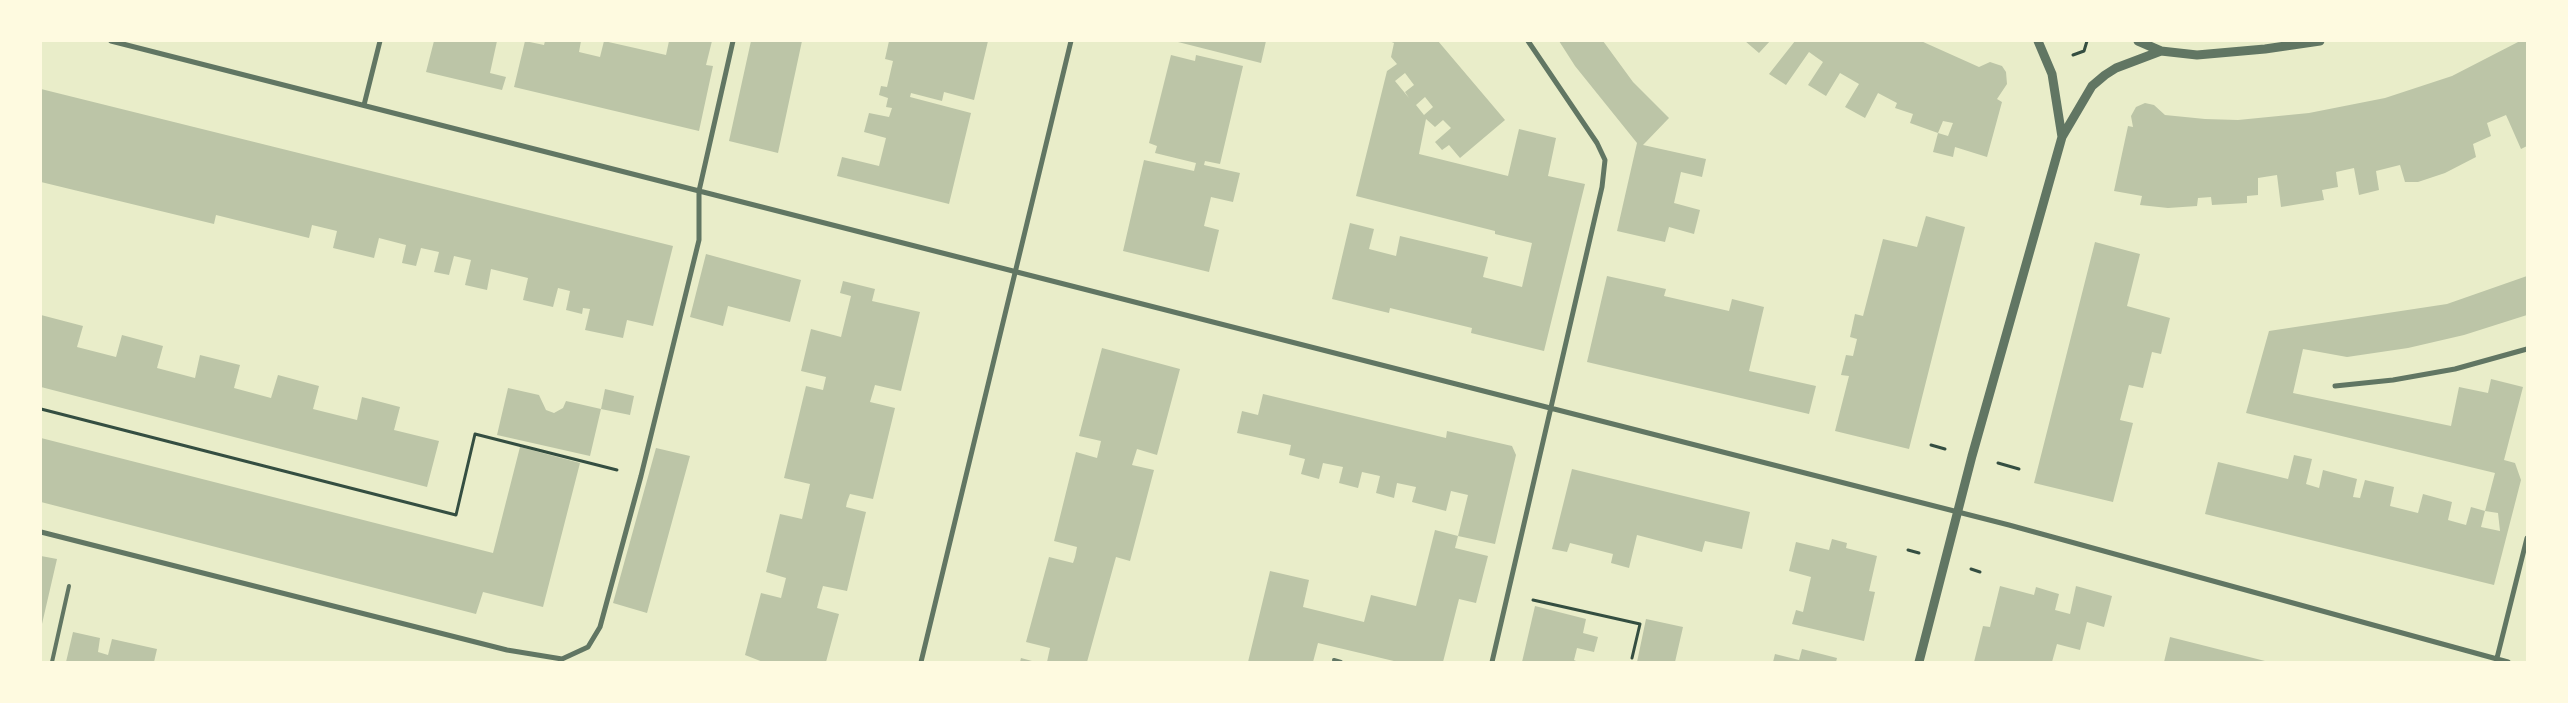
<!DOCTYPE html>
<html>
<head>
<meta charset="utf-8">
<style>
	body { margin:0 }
	#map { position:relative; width:2568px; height:703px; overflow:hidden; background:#e9edc9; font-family:Signika,sans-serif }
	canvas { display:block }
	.frame { position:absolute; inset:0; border:42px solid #fefae0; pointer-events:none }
</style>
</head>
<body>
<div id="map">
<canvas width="2568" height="703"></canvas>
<div class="frame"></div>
</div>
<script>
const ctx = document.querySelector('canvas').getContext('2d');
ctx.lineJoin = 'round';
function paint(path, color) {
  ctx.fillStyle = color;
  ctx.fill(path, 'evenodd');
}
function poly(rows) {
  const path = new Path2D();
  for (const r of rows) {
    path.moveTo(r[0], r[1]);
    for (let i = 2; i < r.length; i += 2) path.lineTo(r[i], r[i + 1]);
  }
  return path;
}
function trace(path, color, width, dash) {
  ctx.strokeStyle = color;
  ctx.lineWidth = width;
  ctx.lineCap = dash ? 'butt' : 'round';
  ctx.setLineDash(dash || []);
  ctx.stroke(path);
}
const building = poly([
	[434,41,497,41,490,73,506,77,502,90,426,72],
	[525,41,544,45,545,41,581,41,579,52,600,57,604,41,666,55,669,41,712,41,706,65,713,66,699,131,514,87],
	[751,41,802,41,778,153,729,141],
	[889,41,988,41,974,100,944,92,942,101,911,93,910,97,971,113,949,204,837,176,842,157,879,166,886,138,864,132,869,113,889,117,892,108,886,107,888,98,879,95,881,86,887,87,893,61,885,59],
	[1174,41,1266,41,1261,63],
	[1389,41,1438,41,1505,120,1460,158,1449,145,1442,150,1435,142,1451,128,1443,120,1435,127,1426,119,1419,154,1508,176,1519,129,1556,138,1548,176,1585,184,1544,351,1471,333,1472,328,1390,308,1389,313,1332,299,1350,223,1374,229,1369,249,1396,256,1400,236,1488,257,1483,277,1522,287,1532,243,1495,234,1495,231,1356,196,1387,71,1397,64,1391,57,1394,43],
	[1405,73,1414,85,1405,92,1409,98,1395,81],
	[1425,97,1433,107,1424,115,1416,105],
	[1559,41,1603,41,1633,82,1669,118,1643,145,1706,159,1702,177,1681,172,1674,203,1700,210,1694,234,1669,227,1665,242,1617,231,1637,143,1575,66],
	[1745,41,1770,41,1759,53],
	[1795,41,1921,41,1979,67,1990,62,2002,66,2006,72,2007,84,1997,99,2002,102,1987,157,1955,147,1953,157,1933,152,1938,133,1948,136,1953,123,1943,121,1938,133,1910,123,1913,114,1895,108,1897,103,1878,93,1865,118,1845,107,1859,84,1840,73,1826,96,1808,85,1823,62,1809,52,1786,85,1769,74],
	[2520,41,2527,41,2527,146,2521,149,2506,115,2487,123,2491,136,2473,144,2476,157,2445,173,2418,182,2405,182,2400,165,2376,171,2379,190,2359,195,2354,168,2336,172,2338,187,2322,190,2324,200,2281,207,2277,175,2258,178,2258,195,2247,196,2247,203,2212,205,2211,197,2198,198,2197,206,2168,208,2140,205,2142,196,2114,191,2128,126,2133,127,2131,116,2136,107,2145,103,2154,105,2165,115,2205,119,2238,120,2309,113,2385,98,2452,76],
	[1171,55,1195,61,1196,55,1243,66,1220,164,1205,161,1204,165,1240,173,1233,202,1211,197,1204,226,1219,230,1209,272,1123,251,1144,160,1194,171,1196,163,1155,153,1157,146,1149,143],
	[41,89,673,246,653,326,627,320,623,338,585,330,590,309,583,308,582,314,566,310,570,291,558,288,553,307,523,300,528,278,491,269,487,290,465,285,471,260,454,256,449,275,434,272,439,252,421,248,416,266,402,263,406,245,379,238,374,258,333,248,337,231,312,225,309,238,216,215,214,224,41,182],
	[1926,216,1965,227,1909,449,1835,431,1849,376,1841,375,1846,355,1853,356,1857,339,1850,337,1855,314,1863,316,1883,239,1917,247],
	[2095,242,2140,254,2127,306,2170,318,2161,354,2152,352,2143,388,2129,385,2120,420,2133,423,2113,502,2034,483],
	[706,254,801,280,790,322,728,306,723,326,690,317],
	[1607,276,1666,289,1664,296,1729,311,1732,299,1764,307,1749,371,1816,386,1809,414,1587,362],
	[2527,276,2527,315,2464,335,2408,348,2347,357,2303,349,2293,393,2451,426,2459,387,2488,393,2491,379,2523,387,2504,460,2515,463,2521,480,2494,585,2205,514,2218,462,2288,479,2294,455,2312,459,2306,484,2319,488,2323,470,2357,479,2353,497,2360,498,2365,480,2394,487,2390,506,2418,513,2423,494,2452,502,2448,520,2466,525,2471,507,2485,511,2495,473,2246,413,2269,331,2447,304],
	[2485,511,2498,513,2500,531,2481,527],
	[843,281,875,289,872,301,920,312,901,391,875,385,870,402,895,408,873,499,850,494,847,502,846,507,866,512,847,591,823,586,820,596,817,608,839,614,826,662,763,662,745,655,761,593,781,598,786,578,766,572,780,514,802,519,810,484,784,478,806,386,823,390,826,377,801,371,811,329,841,337,851,296,840,293],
	[41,315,83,326,77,347,116,357,122,335,163,346,157,368,195,378,200,355,240,365,234,388,271,398,278,375,319,386,313,409,357,420,362,397,400,407,394,430,439,441,427,487,41,387],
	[1102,348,1180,369,1157,455,1137,449,1132,465,1154,470,1130,561,1116,557,1087,662,1047,662,1050,648,1026,642,1049,557,1073,563,1075,557,1077,547,1054,541,1076,452,1097,458,1101,441,1079,436],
	[508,388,539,395,546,410,554,413,563,408,566,401,601,409,590,456,497,435],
	[605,389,634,396,630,415,601,409],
	[1263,394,1446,438,1447,431,1512,446,1516,455,1495,544,1458,536,1468,495,1451,491,1446,511,1412,502,1416,487,1397,483,1394,498,1376,493,1380,476,1362,472,1358,488,1339,483,1343,467,1323,463,1319,479,1301,474,1305,459,1289,455,1291,445,1237,433,1242,411,1258,415],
	[41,438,493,553,520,447,580,463,543,607,483,592,476,614,41,502],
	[656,448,690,456,647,613,613,603],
	[1572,469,1750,512,1742,549,1705,541,1702,552,1637,535,1629,568,1611,563,1613,554,1570,543,1567,552,1552,549],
	[1435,530,1458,536,1455,548,1488,556,1476,603,1459,599,1443,662,1398,662,1318,643,1313,662,1248,662,1270,571,1309,580,1303,607,1364,622,1371,595,1416,606],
	[1832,539,1847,543,1846,548,1877,556,1869,591,1875,592,1864,641,1792,624,1796,610,1803,612,1811,577,1789,571,1796,542,1829,550],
	[41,556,57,559,42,624,41,624],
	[2000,586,2034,595,2036,587,2059,594,2055,610,2070,614,2076,586,2112,596,2104,627,2087,622,2080,650,2057,644,2052,662,1974,662,1983,626,1990,627],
	[1535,606,1586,619,1583,633,1598,637,1594,652,1577,648,1574,660,1578,662,1522,662],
	[1646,619,1683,627,1675,662,1637,662],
	[73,632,100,638,98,652,108,655,112,639,157,649,154,662,66,662],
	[2170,637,2265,661,2265,662,2164,662],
	[1802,649,1837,658,1836,662,1773,662,1775,654,1799,660],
	[1021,658,1032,661,1032,662,1020,662]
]);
const path = poly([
	[2073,55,2084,51,2087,41],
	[41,409,456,515,475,434,617,470],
	[1931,445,1945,449],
	[1998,463,2019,469],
	[1908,550,1919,553],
	[1971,569,1980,572],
	[1533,600,1640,624,1632,658]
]);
const service = poly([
	[1334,660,1341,662],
	[52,662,69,586]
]);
const minor = poly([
	[111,41,2009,525,2508,662],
	[364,105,380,41],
	[2335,386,2393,380,2455,369,2527,349],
	[41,532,507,650,562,659,588,647,600,627,641,476,699,240,699,191,733,41],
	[2497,658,2527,538],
	[921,662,1071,41],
	[1492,662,1602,187,1605,160,1597,143,1528,41]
]);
const tertiary = poly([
	[2038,41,2052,74,2062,137],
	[2138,41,2161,51,2197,55,2265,49,2320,41],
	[1919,662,1972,456,2062,137,2092,86,2105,75,2116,68,2161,51]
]);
paint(building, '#bcc5a7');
trace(path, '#344e41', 3);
trace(service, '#617663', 4);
trace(minor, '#617663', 5);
trace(tertiary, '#617663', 9);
</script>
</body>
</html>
